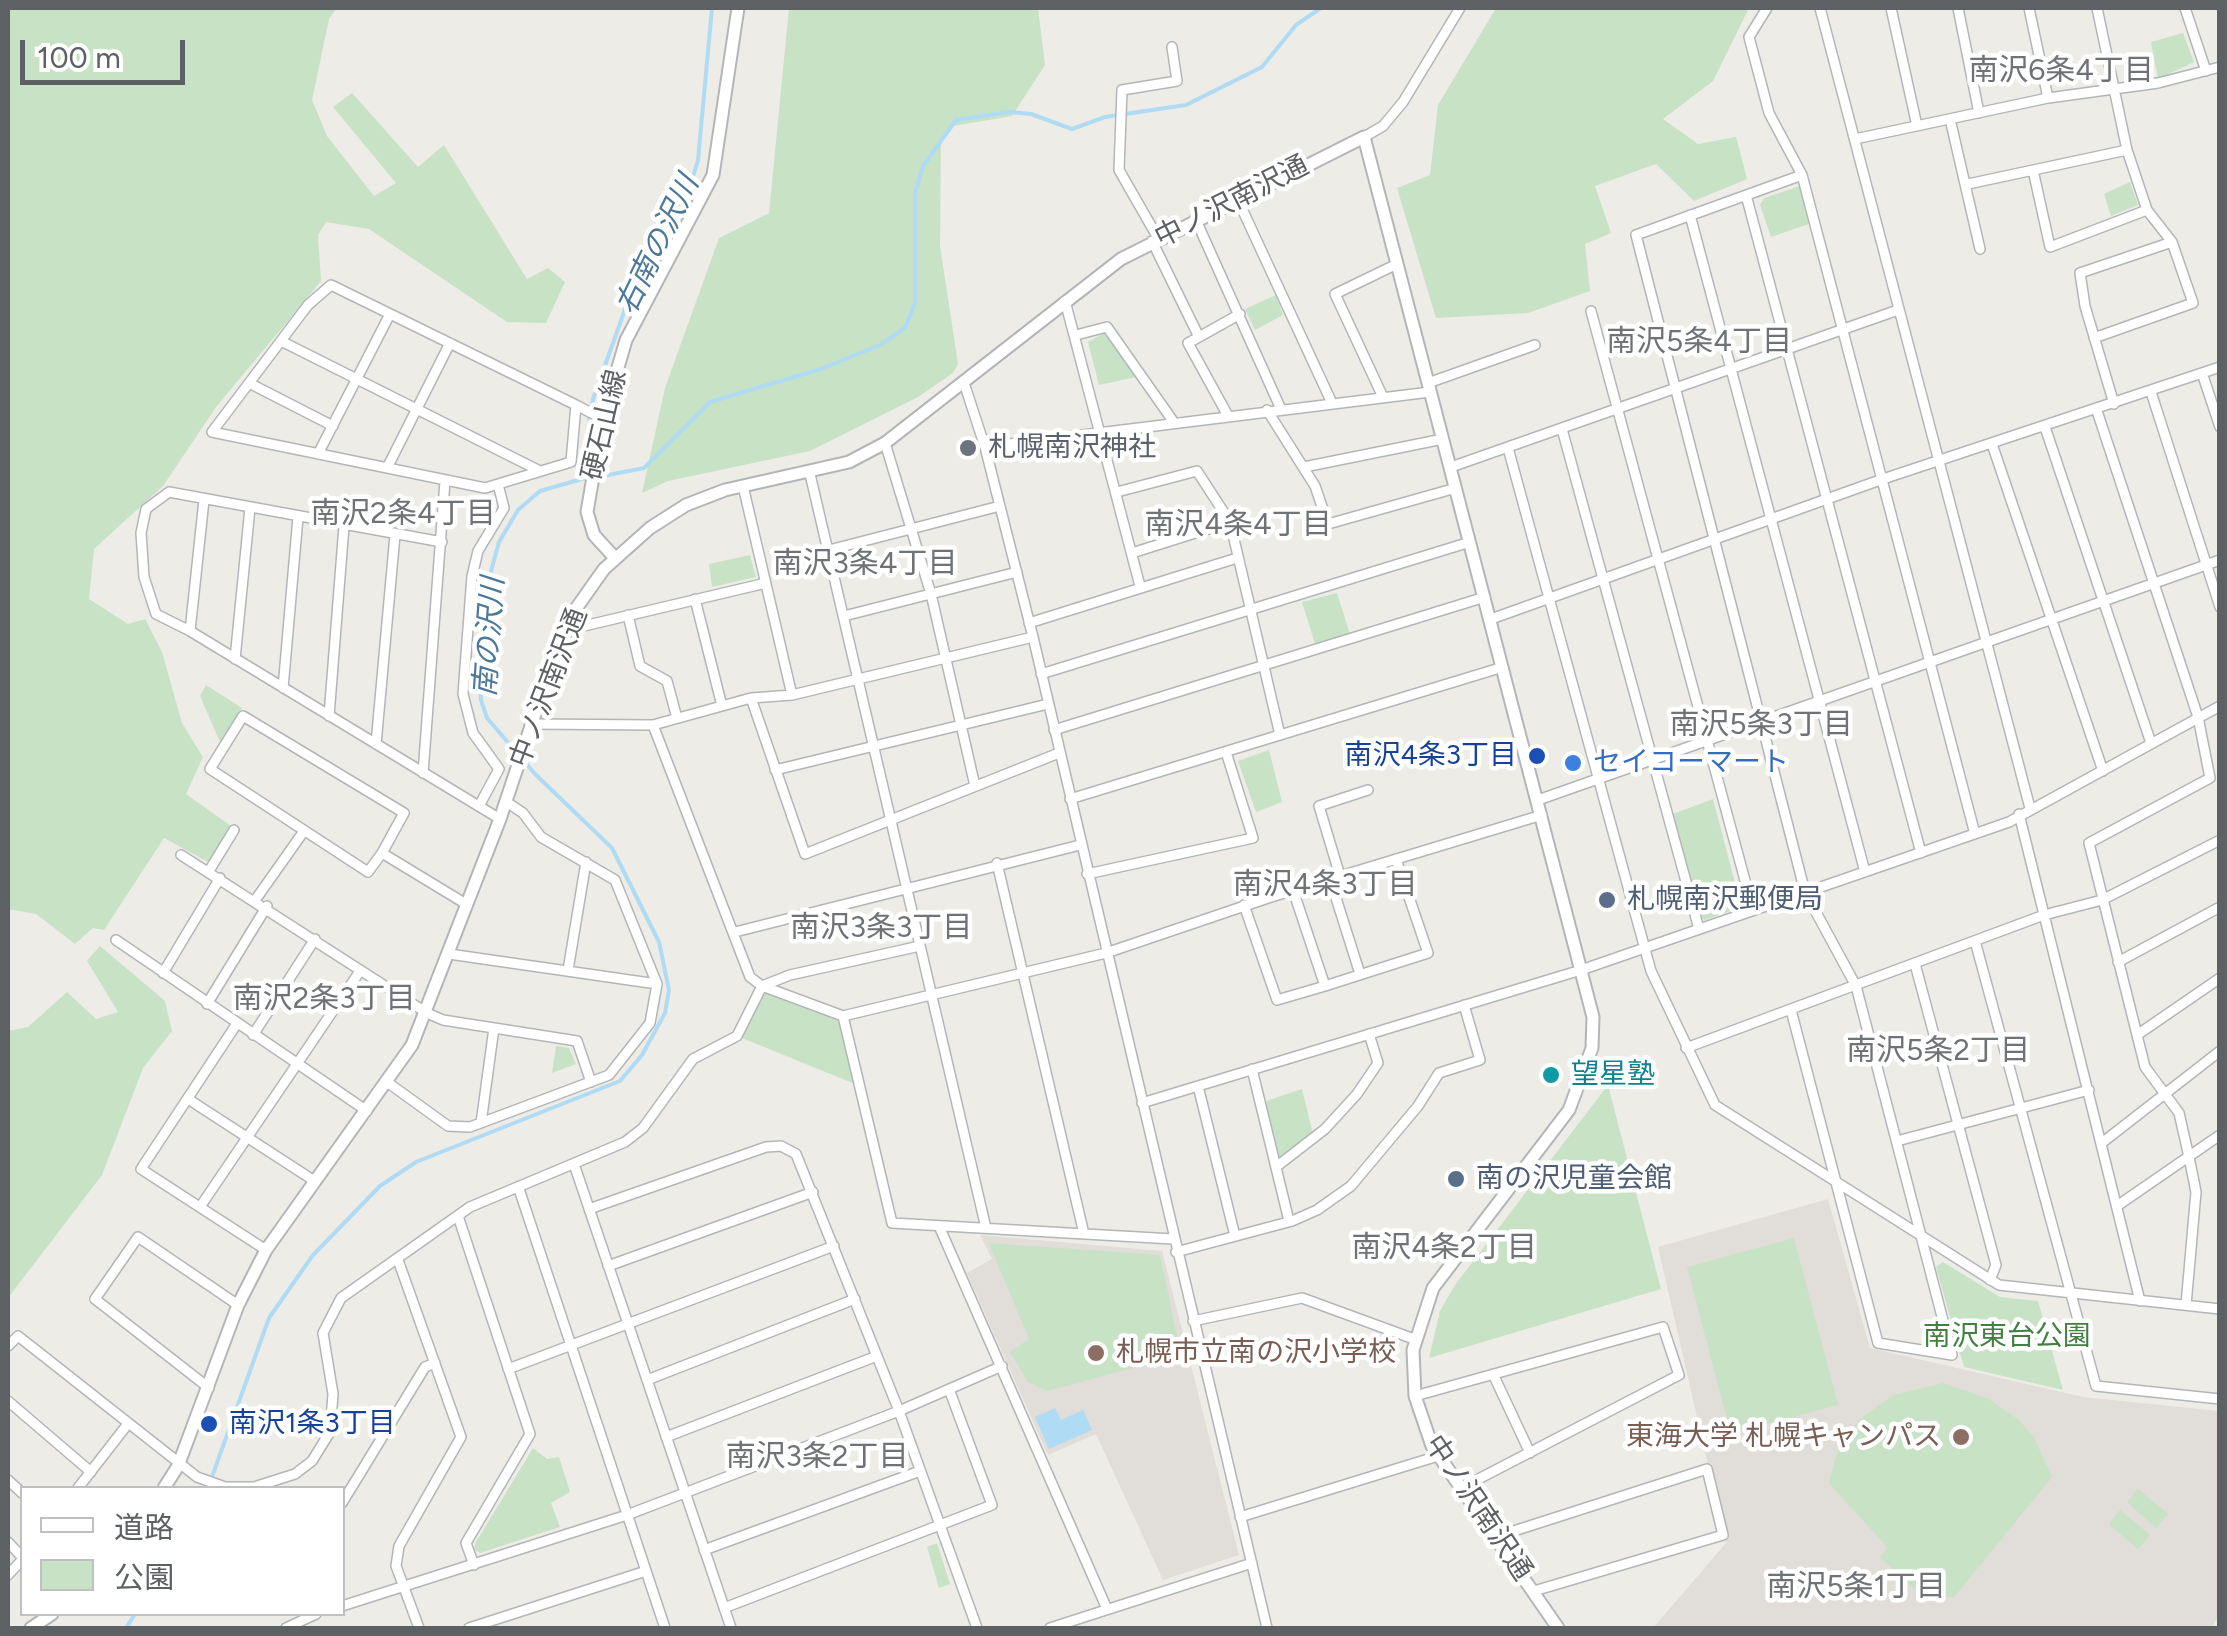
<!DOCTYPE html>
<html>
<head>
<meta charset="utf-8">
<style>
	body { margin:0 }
	#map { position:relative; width:2227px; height:1636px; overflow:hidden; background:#eeece6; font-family:Figtree,"Noto Sans JP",sans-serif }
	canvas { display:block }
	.frame { position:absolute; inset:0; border:10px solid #5e6164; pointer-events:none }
	.legend { position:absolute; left:20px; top:1486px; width:325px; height:130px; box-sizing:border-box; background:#fff; border:2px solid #bfc0c1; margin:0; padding:12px 18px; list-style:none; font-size:30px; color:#5e6164 }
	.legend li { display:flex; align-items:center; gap:20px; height:50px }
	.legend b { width:50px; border:2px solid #bfc0c1 }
	.scale { position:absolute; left:20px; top:40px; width:165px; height:45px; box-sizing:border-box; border:5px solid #5e6164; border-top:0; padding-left:12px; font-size:30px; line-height:35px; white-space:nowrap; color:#5e6164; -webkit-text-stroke:8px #fff; paint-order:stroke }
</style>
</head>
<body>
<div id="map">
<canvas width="2227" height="1636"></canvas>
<div class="frame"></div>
<ul class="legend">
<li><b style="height:12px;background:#fff"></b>道路</li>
<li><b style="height:28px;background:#c8e2c6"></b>公園</li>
</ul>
<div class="scale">100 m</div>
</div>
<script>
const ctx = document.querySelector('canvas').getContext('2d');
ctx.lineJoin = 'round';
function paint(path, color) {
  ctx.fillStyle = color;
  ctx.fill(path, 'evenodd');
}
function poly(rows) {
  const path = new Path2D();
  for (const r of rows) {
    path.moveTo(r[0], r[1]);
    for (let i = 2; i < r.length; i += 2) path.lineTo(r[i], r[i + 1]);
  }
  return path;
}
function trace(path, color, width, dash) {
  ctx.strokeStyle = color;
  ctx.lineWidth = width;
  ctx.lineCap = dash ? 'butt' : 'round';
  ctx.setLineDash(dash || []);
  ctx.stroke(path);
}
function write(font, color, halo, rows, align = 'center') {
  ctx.font = font + ' Figtree,"Noto Sans JP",sans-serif';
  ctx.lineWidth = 9;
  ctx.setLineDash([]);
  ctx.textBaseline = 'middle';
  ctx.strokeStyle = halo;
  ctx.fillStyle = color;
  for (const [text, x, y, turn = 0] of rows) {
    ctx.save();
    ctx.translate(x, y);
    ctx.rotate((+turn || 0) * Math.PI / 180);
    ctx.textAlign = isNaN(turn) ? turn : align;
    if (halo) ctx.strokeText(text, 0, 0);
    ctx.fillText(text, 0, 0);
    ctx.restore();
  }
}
const education = poly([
	[1828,1199,1870,1348,2083,1397,2219,1411,2220,1614,2211,1628,1653,1628,1726,1543,1658,1247],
	[980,1235,1162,1251,1239,1555,1163,1580,1096,1434,1048,1455,967,1273,992,1259]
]);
const green = poly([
	[8,8,337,8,329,19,312,100,327,136,374,196,396,183,333,107,352,93,418,167,444,145,527,279,548,268,565,282,546,323,507,322,369,229,326,222,318,235,321,281,216,407,163,486,94,549,89,599,128,624,145,619,162,652,182,723,203,757,186,794,231,826,208,862,164,838,104,930,93,928,75,944,36,914,8,909],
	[789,8,1038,8,1045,65,1012,116,953,126,941,137,940,246,958,364,953,373,918,397,810,451,668,481,642,493,665,388,719,238,769,213],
	[1496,8,1749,8,1713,81,1663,119,1698,144,1736,137,1747,179,1694,201,1656,164,1595,186,1611,233,1585,244,1590,291,1528,313,1436,318,1397,188,1430,175,1438,105],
	[2183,33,2194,62,2158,79,2151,42],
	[2130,182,2138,205,2111,216,2104,194],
	[1800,186,1809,224,1771,237,1760,205,1764,198],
	[1276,295,1283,315,1255,330,1245,309],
	[1104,333,1136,377,1099,385,1088,342],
	[750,555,756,577,712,587,709,564],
	[1337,593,1350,634,1315,644,1302,602],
	[206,685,242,708,220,742,200,696],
	[1269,750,1282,802,1256,812,1238,761],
	[1713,799,1740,902,1738,908,1705,920,1700,916,1673,814],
	[100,946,165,1001,172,1031,143,1068,102,1175,8,1298,8,1031,28,1027,67,992,96,1019,118,1012,87,961],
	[762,986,843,1016,860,1086,737,1036],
	[556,1046,569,1048,576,1064,552,1073],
	[1608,1085,1661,1289,1429,1358,1440,1311,1455,1285],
	[1302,1089,1313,1134,1279,1159,1266,1101],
	[1794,1238,1838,1405,1731,1434,1687,1267],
	[989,1243,1160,1255,1181,1355,1047,1391,1028,1382,1010,1352,1029,1339],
	[1943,1262,2000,1297,2038,1301,2063,1390,1964,1367,1936,1267],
	[1943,1383,1989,1399,2019,1420,2034,1438,2052,1477,1954,1597,1924,1598,1880,1557,1888,1548,1829,1483,1838,1449,1860,1419,1893,1395],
	[533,1448,547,1459,559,1457,570,1492,551,1503,560,1527,480,1553,474,1549,476,1542],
	[2138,1489,2168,1514,2156,1528,2127,1502],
	[2120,1510,2150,1535,2138,1549,2109,1524],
	[937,1543,950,1584,939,1588,927,1547]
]);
const water = poly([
	[1055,1408,1061,1420,1083,1410,1092,1430,1049,1449,1035,1417]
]);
const stream = poly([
	[580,477,593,399,628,301,691,183,698,160,712,8],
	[598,477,644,468,710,402,821,369,880,345,905,328,915,303,915,193,923,166,956,120,1009,112,1031,114,1072,129,1105,117,1186,105,1262,67,1296,25,1321,8],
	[208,1488,269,1318,313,1255,380,1186,416,1162,620,1081,642,1055,665,1013,669,990,659,942,612,848,535,774,487,718,481,700,479,660,490,575,499,542,518,510,540,491,589,477],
	[126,1628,135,1614]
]);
const minor = poly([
	[1767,8,1749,37,1769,113,1802,175,1975,834],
	[1820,8,2030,808],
	[1891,8,1917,126],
	[1958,8,1979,113],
	[2029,8,2048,98],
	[2185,8,2206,71],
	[1950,119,1980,249],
	[1364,137,1383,126,1403,102,1460,8],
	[1855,139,2048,98,2158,83,2220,67],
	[2033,170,2050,247,2147,210],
	[1968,184,2127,150],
	[1746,195,1921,853],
	[1237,198,1331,401],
	[1690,215,1865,872],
	[1195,218,1280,407],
	[1158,238,1119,170,1122,90,1177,81,1172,47],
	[1152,241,1199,337,1240,314],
	[1065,301,1140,586],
	[1591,311,1753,910],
	[1076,335,1107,327,1173,421],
	[1199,337,1188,343,1227,414],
	[2094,338,2193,303,2172,242,2147,210,2127,150,2097,8],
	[281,341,540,471],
	[2202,373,2220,427],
	[249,383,333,426],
	[964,383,985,447,1033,637,1267,1628],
	[1428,383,1535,345],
	[2151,392,2220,607],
	[1382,395,1335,294,1397,264],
	[2114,404,2085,306,2080,273,2172,242],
	[576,405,571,462,485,488,212,432,308,305,331,285,576,405,603,419],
	[1267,410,1315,486,1328,524,1456,488],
	[2097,411,2198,717,2210,778,2089,843,2145,1067,2179,1113,2189,1157,2196,1192,2186,1305],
	[2045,427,2151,743],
	[1562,429,1699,929],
	[885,443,931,594,975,786],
	[1992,444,2103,771],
	[985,447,1430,392],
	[1508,448,1651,971,1715,1105,1999,1285,2220,1309],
	[318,454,390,314],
	[1304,467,1443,439],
	[1451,467,1898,310],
	[387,468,450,343],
	[810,474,986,1228],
	[743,486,792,695],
	[1117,492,1197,471,1230,522,1280,735],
	[204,500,190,631,500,819],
	[829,550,1000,506],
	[1132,553,1230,522],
	[695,599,722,706],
	[628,615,640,666,667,681,677,718],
	[844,616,1017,572],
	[1491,619,1883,479,2220,367],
	[1029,623,1237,558],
	[567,630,766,583],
	[190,631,156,614,144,577,141,533,146,509,169,492,442,542],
	[235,659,250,508],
	[1041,674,1470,542],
	[283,688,298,517],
	[751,698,805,854,1059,753],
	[329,716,344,526],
	[653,725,751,698,792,695,1033,637],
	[1054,730,1485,597],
	[376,744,395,535],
	[775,770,1048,704],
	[423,773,445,481],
	[1070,799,1503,667],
	[1538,800,2220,560],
	[479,806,499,769,473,733,463,694,472,576,478,551,504,508,498,484],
	[2019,814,2140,1301],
	[382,853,404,813,243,716,210,769,368,872,382,853,466,904],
	[181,855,427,1013,443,1020,577,1041,591,1082],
	[997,863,1084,1234],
	[209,871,234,830],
	[1087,874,1253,838,1226,752],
	[1340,876,1319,806,1368,790],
	[1330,879,1360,974],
	[1293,890,1325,986],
	[256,899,304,831],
	[1244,905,1277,1000,1325,986,1428,953,1396,859],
	[735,932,1080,845],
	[116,940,367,1111],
	[1975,941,2096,1386,2220,1399],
	[449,954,657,984],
	[2118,962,2220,907],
	[1915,964,1996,1265,1990,1280],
	[568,970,586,862],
	[163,973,220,878],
	[762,986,843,1016,1106,953,1271,897,1542,815],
	[762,986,790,975,920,946],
	[207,1004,267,906],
	[1791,1010,1878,1343,1952,1355,1856,986,1805,892,1636,235,1802,175],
	[843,1016,892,1223,1173,1239],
	[236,1025,141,1169,266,1250],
	[253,1035,315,939],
	[2137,1035,2220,978],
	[1686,1048,2044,915,2102,900,2220,840],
	[1252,1069,1289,1221],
	[387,1082,448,1126,470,1127,609,1075,650,1023,657,984,615,880,541,837,523,813,505,801],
	[1198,1086,1235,1236],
	[188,1099,313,1180],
	[1142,1103,1581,970,2009,822,2220,706],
	[481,1123,494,1028],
	[1897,1141,2089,1090],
	[2103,1142,2220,1051],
	[574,1164,731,1628],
	[1276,1167,1325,1129,1357,1094,1378,1063,1369,1034],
	[519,1189,665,1628],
	[2117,1206,2220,1135],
	[200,1207,360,971],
	[589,1209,766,1147,781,1146,796,1154,899,1411,977,1628],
	[458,1216,530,1434,466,1543,474,1565],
	[939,1226,1107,1609],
	[1176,1252,1292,1221,1317,1210,1351,1186,1418,1106,1439,1073,1480,1060,1464,1005],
	[398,1260,461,1437,399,1546,396,1566,419,1628],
	[608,1266,813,1192],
	[1193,1321,1302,1298,1414,1339],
	[8,1346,18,1336,197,1477,225,1487,254,1487,295,1474,312,1461,330,1432,333,1394,323,1333,341,1298,470,1207,625,1142,643,1128,693,1059,737,1036,762,986,750,977,653,725,531,724],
	[508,1369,834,1246],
	[1493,1374,1530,1453],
	[647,1380,855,1299],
	[209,1388,95,1299,138,1237,238,1305],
	[1415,1396,1663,1327,1679,1375,1461,1488],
	[8,1401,91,1472],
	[666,1437,877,1356],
	[8,1480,22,1493],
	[78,1488,127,1425],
	[342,1503,425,1367,435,1363],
	[1240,1517,1438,1456],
	[1495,1537,1707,1469,1723,1535,1534,1591],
	[8,1542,22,1557],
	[704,1550,920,1471],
	[8,1575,22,1560],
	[342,1606,627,1515,899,1411,1002,1366],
	[724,1608,992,1505,949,1389],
	[286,1628,316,1614],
	[469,1628,646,1571],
	[1050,1628,1252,1563]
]);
const tertiary = poly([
	[615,558,594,535,587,512,603,419,626,340,713,175,738,8],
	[164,1488,178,1466,238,1305,266,1250,412,1045,500,819,548,675,575,610,604,569,650,528,686,505,725,490,849,462,885,443,1121,259,1364,137,1593,1017,1592,1048,1569,1110,1433,1288,1413,1350,1415,1396,1432,1446,1558,1628],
	[31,1628,52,1614]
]);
const markers = [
	[968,448,10,"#6b7280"],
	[1537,756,10,"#1a4fb4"],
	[1573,763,10,"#3f7fe0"],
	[1607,900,10,"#5c6f8a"],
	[1551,1075,10,"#0f9aa8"],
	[1456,1179,10,"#5c6f8a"],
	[1096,1353,10,"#8d6e63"],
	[209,1424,10,"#1a4fb4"],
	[1961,1437,10,"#8d6e63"]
];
const streetNames = [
	["中ノ沢南沢通",1232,202,-27],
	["硬石山線",605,425,-77],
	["中ノ沢南沢通",549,688,-69],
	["中ノ沢南沢通",1478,1508,56]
];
const worshipNames = [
	["札幌南沢神社",988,448]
];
const transitNames = [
	["南沢4条3丁目",1517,756],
	["南沢1条3丁目",229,1424,"left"]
];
const shopNames = [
	["セイコーマート",1593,763]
];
const serviceNames = [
	["札幌南沢郵便局",1627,900],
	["南の沢児童会館",1476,1179]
];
const cultureNames = [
	["望星塾",1571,1075]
];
const parkNames = [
	["南沢東台公園",2007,1337]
];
const educationNames = [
	["札幌市立南の沢小学校",1116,1353],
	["東海大学 札幌キャンパス",1941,1437,"right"]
];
const neighbourhoodNames = [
	["南沢6条4丁目",2061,71],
	["南沢5条4丁目",1699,342],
	["南沢2条4丁目",403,514],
	["南沢4条4丁目",1238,525],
	["南沢3条4丁目",865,564],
	["南沢5条3丁目",1761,725],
	["南沢4条3丁目",1325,885],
	["南沢3条3丁目",881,928],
	["南沢2条3丁目",324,999],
	["南沢5条2丁目",1938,1051],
	["南沢4条2丁目",1444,1248],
	["南沢3条2丁目",817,1457],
	["南沢5条1丁目",1856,1587]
];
const waterNames = [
	["右南の沢川",658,245,-64],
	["南の沢川",490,637,-86]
];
paint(education, '#e1ddd8');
paint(green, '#c8e2c6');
paint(water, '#b0dbf4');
trace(stream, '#b0dbf4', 4);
trace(minor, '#b3b6b9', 12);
trace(tertiary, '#b3b6b9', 15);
trace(minor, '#fff', 9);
trace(tertiary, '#fff', 11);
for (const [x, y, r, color] of markers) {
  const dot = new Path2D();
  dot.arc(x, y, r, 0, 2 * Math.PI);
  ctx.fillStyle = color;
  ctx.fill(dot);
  trace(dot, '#fff', 4);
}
write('28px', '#5e6164', '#fff', streetNames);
write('28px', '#5b616d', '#fff', worshipNames, 'left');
write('28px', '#164399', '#fff', transitNames, 'right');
write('28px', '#366cbe', '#fff', shopNames, 'left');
write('28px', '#4e5e75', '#fff', serviceNames, 'left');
write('28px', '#0d838f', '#fff', cultureNames, 'left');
write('28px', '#428041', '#fff', parkNames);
write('28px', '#785e54', '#fff', educationNames, 'left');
write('30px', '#6f7376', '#fff', neighbourhoodNames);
write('italic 30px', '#4c789c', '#fff', waterNames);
</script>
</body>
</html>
